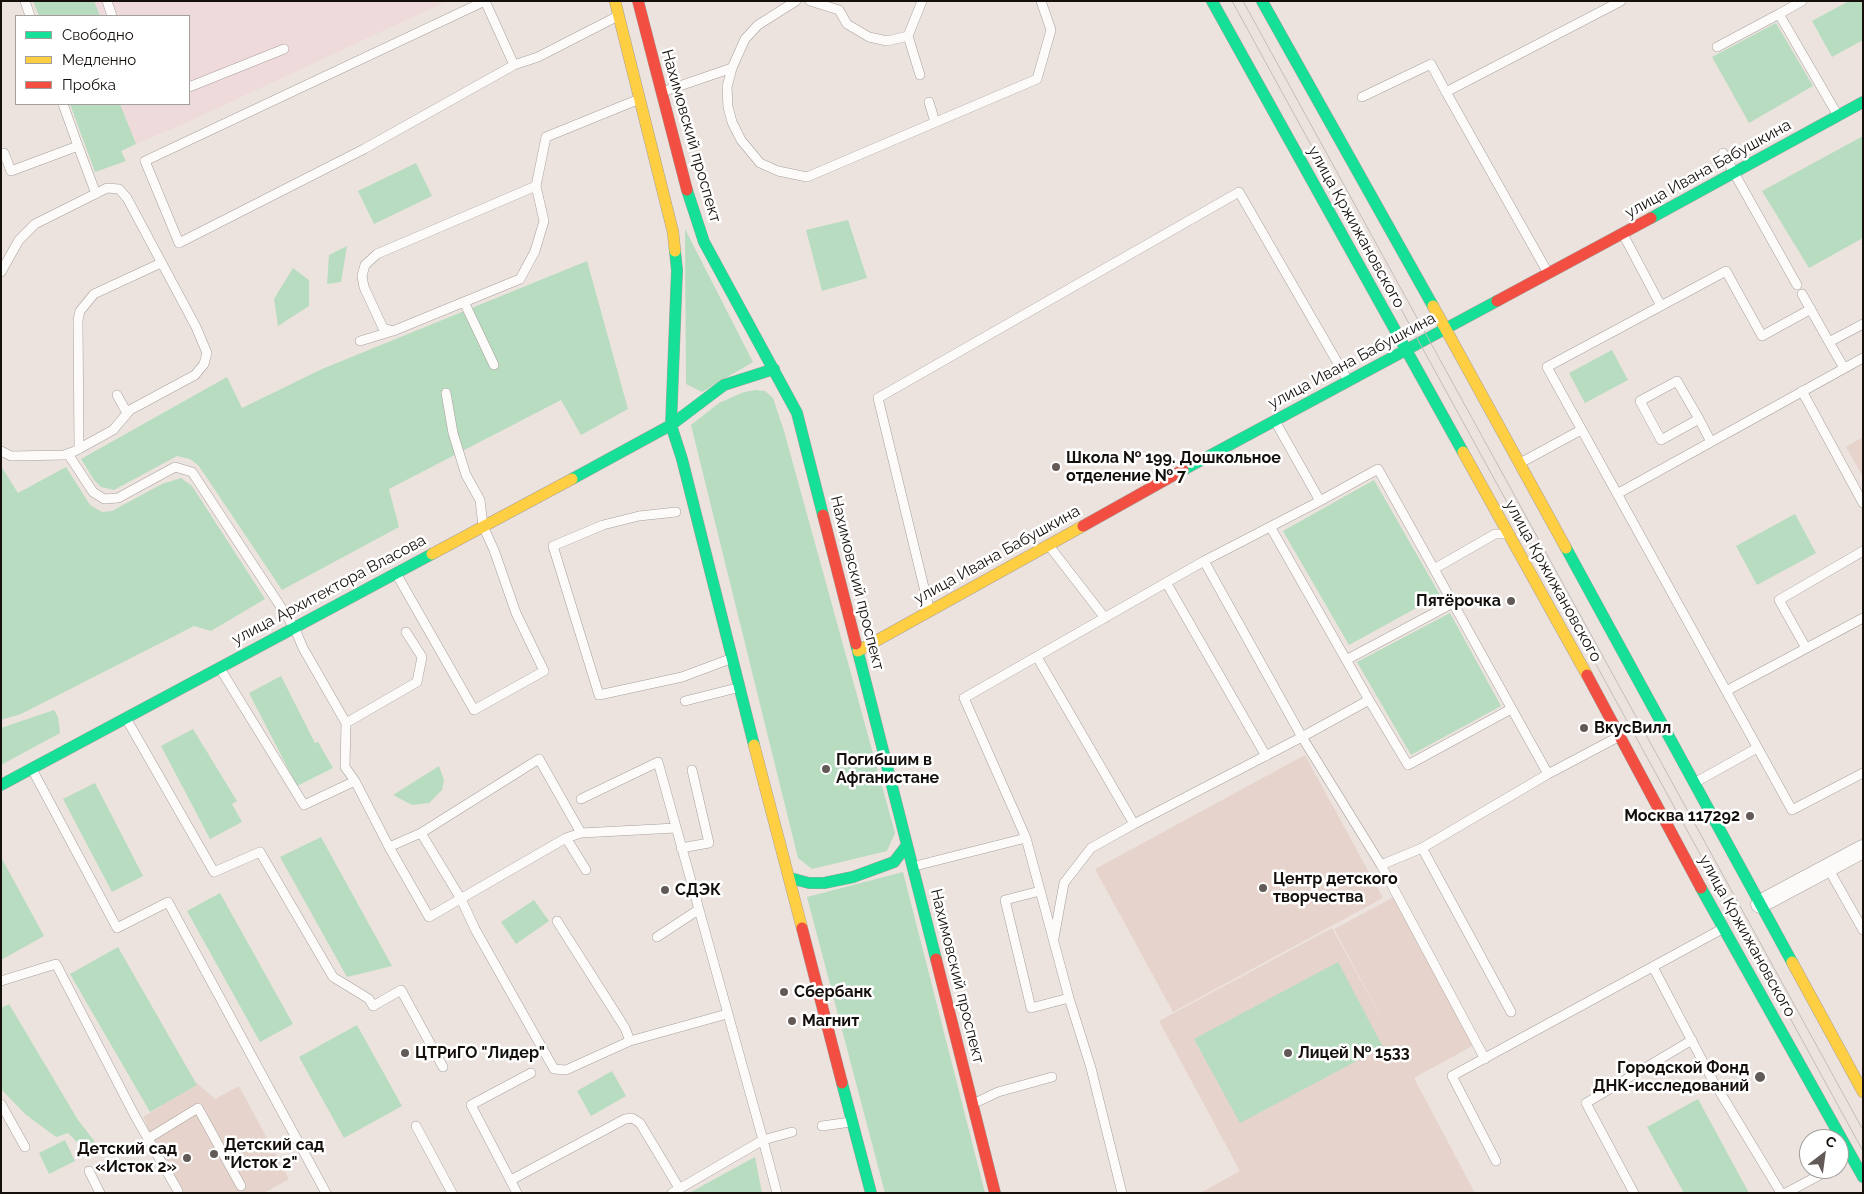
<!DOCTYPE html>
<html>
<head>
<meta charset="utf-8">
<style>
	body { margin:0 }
	#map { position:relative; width:1864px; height:1194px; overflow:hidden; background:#ede3de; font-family:Raleway,sans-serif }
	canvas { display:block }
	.frame { position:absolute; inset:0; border:2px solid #16100d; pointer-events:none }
	.legend { position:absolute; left:15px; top:15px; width:175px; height:90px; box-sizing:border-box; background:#fff; border:1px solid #a29f9e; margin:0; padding:6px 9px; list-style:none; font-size:15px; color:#16100d }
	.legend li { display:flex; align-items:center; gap:10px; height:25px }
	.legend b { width:25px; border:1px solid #a29f9e }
	.north { position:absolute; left:1799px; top:1129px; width:50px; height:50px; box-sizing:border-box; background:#fff; border:1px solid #a29f9e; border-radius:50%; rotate:30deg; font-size:14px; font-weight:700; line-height:20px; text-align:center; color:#16100d }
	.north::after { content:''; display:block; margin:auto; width:18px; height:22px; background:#615a56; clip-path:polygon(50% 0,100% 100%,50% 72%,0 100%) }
</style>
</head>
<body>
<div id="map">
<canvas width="1864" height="1194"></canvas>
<div class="frame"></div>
<ul class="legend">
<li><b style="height:6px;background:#16e098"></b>Свободно</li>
<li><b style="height:6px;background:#ffcf43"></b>Медленно</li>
<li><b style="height:6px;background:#f24e42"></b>Пробка</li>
</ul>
<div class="north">С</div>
</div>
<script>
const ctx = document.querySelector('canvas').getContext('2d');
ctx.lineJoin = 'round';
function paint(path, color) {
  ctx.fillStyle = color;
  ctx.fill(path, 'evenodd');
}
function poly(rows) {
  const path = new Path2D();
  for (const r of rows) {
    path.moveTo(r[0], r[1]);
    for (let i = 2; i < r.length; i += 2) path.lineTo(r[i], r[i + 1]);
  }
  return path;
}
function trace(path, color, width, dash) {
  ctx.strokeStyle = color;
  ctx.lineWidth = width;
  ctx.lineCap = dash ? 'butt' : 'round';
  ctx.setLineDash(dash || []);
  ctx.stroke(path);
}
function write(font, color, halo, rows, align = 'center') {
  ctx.font = font + ' Raleway,sans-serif';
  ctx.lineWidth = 5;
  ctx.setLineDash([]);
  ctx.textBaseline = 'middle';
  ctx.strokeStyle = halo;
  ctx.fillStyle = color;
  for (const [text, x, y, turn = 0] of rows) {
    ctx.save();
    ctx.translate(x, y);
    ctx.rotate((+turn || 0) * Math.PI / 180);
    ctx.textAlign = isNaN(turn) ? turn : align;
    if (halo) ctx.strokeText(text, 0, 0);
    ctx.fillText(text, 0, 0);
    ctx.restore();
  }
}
const commercial = poly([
	[94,1,447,1,190,121,136,144,120,104,189,104,189,16,100,16]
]);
const built = poly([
	[1863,437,1863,477,1846,447],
	[1305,755,1383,898,1173,1012,1095,869],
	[1394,897,1474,1045,1414,1078,1475,1193,1200,1193,1240,1171,1159,1021,1332,928,1388,1030,1334,929],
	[192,1079,215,1099,239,1086,289,1179,264,1193,175,1193,139,1129,147,1125,143,1117,160,1107]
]);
const green = poly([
	[33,1,94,1,100,16,39,16],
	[1849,1,1863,1,1863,40,1832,57,1812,21],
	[1776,23,1813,86,1749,123,1712,57],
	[70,104,120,104,136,144,121,151,126,161,95,172],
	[1863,136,1863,238,1809,268,1762,191],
	[416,163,432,196,374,224,358,191],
	[848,220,867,278,822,291,806,230],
	[685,229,753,362,702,392,686,384],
	[347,246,341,282,327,284,329,255],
	[587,261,628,409,581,435,561,400,389,489,399,527,282,590,207,478,198,465,190,459,177,456,114,490,101,487,94,480,81,459,227,377,242,408,322,369],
	[293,268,309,280,309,306,278,326,274,299],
	[1612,350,1628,380,1585,403,1569,373],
	[756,390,765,391,773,398,784,431,895,833,887,851,812,869,798,858,691,425,719,403,744,392],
	[1,466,18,493,66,467,90,505,102,512,112,511,162,484,181,478,192,486,265,599,211,631,194,626,21,714,1,720],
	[1374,480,1440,595,1349,645,1283,531],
	[1795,514,1816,553,1757,585,1736,546],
	[1450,613,1501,706,1411,755,1357,662],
	[281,676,315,743,318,742,333,768,297,786,249,693],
	[54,710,58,717,60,733,1,765,1,728],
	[193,729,237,801,232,804,242,822,210,839,161,746],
	[439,766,444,780,442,790,429,803,412,805,393,795],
	[95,783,143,876,112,892,63,799],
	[321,837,392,966,347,977,280,857],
	[1,857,44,936,1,960],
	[903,872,985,1193,885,1193,807,897],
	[220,893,293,1024,260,1042,187,911],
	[534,900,549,921,516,944,501,922],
	[118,947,197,1085,150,1112,70,974],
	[1338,962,1383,1047,1240,1123,1194,1039],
	[9,1004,78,1120,95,1142,86,1151,68,1133,56,1137,25,1114,1,1089,1,1008],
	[357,1025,402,1106,344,1138,299,1057],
	[612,1071,626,1096,591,1116,577,1091],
	[1698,1099,1749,1193,1684,1193,1647,1127],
	[65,1140,75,1161,49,1174,39,1153],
	[755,1157,762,1193,689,1193]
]);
const lane = poly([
	[25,1,30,16],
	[107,1,112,16],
	[810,1,839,10,847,24,869,37,887,41,908,36,922,1],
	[1802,1,1779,14,1837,114],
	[908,36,920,75],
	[1717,47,1779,14],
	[514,65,485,1,145,161,179,243,364,149,514,65,538,57,616,17],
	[732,68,727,87,728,107,732,122,741,140,760,163,778,171,807,177,1037,79,1051,30,1041,1],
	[189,87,284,49],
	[662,92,732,68,745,39,758,25,796,1],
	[1362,97,1431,64,1446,92],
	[929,102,935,122],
	[78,146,96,194],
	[4,153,11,171,78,146,63,104],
	[1723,153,1797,285],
	[536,186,377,254,365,265,362,276,364,287,383,328,393,331,520,279,535,251,544,221,536,186,546,137,637,100],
	[1624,236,1661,306],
	[1,272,19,240,35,224,107,188,119,189,127,198,196,327,207,353,204,364,195,375,130,410,113,430,75,451,64,455,11,456,1,451],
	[1548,273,1446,92,1621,1],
	[1802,294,1829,342,1863,324],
	[465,304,494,365],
	[1811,309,1762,336,1726,271,1547,367,1792,810,1863,773],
	[360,341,393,331],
	[1829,342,1844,368],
	[1802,391,1863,503],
	[117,395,127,413],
	[1699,419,1661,440,1640,401,1677,381,1699,419,1711,442],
	[79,449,78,320,80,311,94,294,161,263],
	[68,454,93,492,104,499,118,498,175,467,192,472,294,627,303,648,346,723,417,682,422,657,406,632],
	[1522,462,1581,430],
	[1617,494,1863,358],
	[1320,501,1378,469,1434,569,1495,534,1506,534],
	[676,512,639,516,603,525,553,546,599,695,682,677,730,659],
	[1271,528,1369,700],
	[1050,547,1105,618],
	[1434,569,1548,774],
	[397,575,474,710,544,671,516,613,494,550,483,526,480,500,466,475,453,433,446,393],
	[1167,584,1266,756],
	[929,608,878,398,1239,192,1347,379],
	[1806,648,1779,600,1863,551],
	[1037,657,1134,824,1091,848,1064,883,1054,938],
	[1346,660,1453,603],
	[221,670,304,805,355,781,389,847,421,833,539,759,581,833,676,828],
	[1726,691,1863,618],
	[685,701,737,688],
	[127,720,214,872,260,852,333,977,369,999,373,1006,401,990,443,1067],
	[346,723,345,767,355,781],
	[33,771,117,928,168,902,326,1193],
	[1696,782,1757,748],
	[581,799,658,762,763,1140,672,1193],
	[1134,824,1302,737,1204,561],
	[421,833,461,899,475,929,554,1069,566,1070,630,1041,727,1014],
	[566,838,586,870],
	[1026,838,964,698,1204,561,1320,501,1275,421],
	[389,847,429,917,566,838,581,833],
	[681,848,709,843,692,770],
	[1422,848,1511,1012],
	[1381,865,1422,848,1548,774,1618,737],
	[915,866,1026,838,1069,998,1091,1068,1122,1193],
	[1828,868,1863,930],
	[1040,891,1005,900,1031,1008,1069,998],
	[557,921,625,1028,630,1041],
	[657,937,698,910],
	[1653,967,1712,1079,1781,1193],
	[1,981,56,964,135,1116,178,1191],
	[1485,1059,1381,865,1302,737,1369,700,1408,765,1511,709],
	[975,1103,998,1092,1052,1077],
	[1,1104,25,1147],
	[416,1126,452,1193],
	[822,1126,851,1122],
	[149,1138,198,1108,241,1186],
	[1496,1161,1452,1076,1722,929],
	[89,1171,100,1193],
	[511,1180,625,1119,632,1118,640,1123,679,1188],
	[517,1193,471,1105,531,1073],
	[777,1193,763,1140,792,1132],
	[1634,1193,1586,1103,1692,1040],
	[1786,1193,1831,1169]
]);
const street = poly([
	[1760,904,1863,849]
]);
const fast = poly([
	[1212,1,1463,452],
	[1262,1,1433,306],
	[687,190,704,242,797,413,823,515],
	[1651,218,1863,102],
	[675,251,677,270,671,425,682,459,754,745],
	[1183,470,1497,301],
	[572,479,671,425,724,385,774,369],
	[1566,548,1792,962],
	[856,644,936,959],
	[1,785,432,554],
	[790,878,809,883,824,883,853,877,894,862,907,845],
	[1701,888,1863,1177],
	[842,1083,871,1193]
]);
const slow = poly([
	[615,1,673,232,675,251],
	[1433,306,1566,548],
	[1463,452,1587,675],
	[432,554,572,479],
	[858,651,1083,526],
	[754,745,802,928],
	[1792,962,1863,1092]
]);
const jam = poly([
	[638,1,687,190],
	[1497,301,1651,218],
	[823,515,856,644],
	[1083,526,1183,470],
	[1587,675,1701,888],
	[802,928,842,1083],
	[936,959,995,1193]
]);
const tram = poly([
	[1232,1,1863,1151],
	[1243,1,1863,1130]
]);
const markers = [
	[1056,467,5,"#615a56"],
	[1511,601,5,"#615a56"],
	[1584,728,5,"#615a56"],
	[826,769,5,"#615a56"],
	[1750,816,5,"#615a56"],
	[1263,888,5,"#615a56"],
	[665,890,5,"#615a56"],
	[784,992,5,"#615a56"],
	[792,1021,5,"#615a56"],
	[405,1053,5,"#615a56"],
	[1288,1053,5,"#615a56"],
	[1760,1077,6,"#615a56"],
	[214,1154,5,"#615a56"],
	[187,1158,5,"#615a56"]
];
const streetNames = [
	["Нахимовский проспект",691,136,74],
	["улица Ивана Бабушкина",1708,169,-29],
	["улица Кржижановского",1356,227,61],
	["улица Ивана Бабушкина",1352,361,-28],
	["улица Ивана Бабушкина",997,555,-29],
	["улица Кржижановского",1553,581,61],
	["Нахимовский проспект",857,583,76],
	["улица Архитектора Власова",329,590,-28],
	["улица Кржижановского",1747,936,61],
	["Нахимовский проспект",957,976,76]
];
const poiNames = [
	["Школа № 199. Дошкольное",1066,458],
	["отделение № 7",1066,476],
	["Пятёрочка",1501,601,"right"],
	["ВкусВилл",1594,728],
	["Погибшим в",836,760],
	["Афганистане",836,778],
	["Москва 117292",1740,816,"right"],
	["Центр детского",1273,879],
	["творчества",1273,897],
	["СДЭК",675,890],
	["Сбербанк",794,992],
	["Магнит",802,1021],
	["ЦТРиГО \"Лидер\"",415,1053],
	["Лицей № 1533",1298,1053],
	["Городской Фонд",1749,1068,"right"],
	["ДНК-исследований",1749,1086,"right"],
	["Детский сад",224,1145],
	["\"Исток 2\"",224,1163],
	["Детский сад",177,1149,"right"],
	["«Исток 2»",177,1167,"right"]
];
paint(commercial, '#eedada');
paint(built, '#e6d4cc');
paint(green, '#b7dcc0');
trace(lane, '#a79f9b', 10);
trace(street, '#a79f9b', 19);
trace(fast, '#a79f9b', 12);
trace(slow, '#a79f9b', 12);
trace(jam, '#a79f9b', 12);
trace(lane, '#fcfbfa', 9);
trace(street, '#fcfbfa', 18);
trace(fast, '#16e098', 11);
trace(slow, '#ffcf43', 11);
trace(jam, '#f24e42', 11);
trace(tram, '#bfbdbc', 1);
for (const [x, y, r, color] of markers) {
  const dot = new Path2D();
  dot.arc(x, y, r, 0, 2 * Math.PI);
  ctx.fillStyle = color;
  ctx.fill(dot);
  trace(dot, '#fff', 2);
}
write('16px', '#16100d', '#fff', streetNames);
write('bold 16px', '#16100d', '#fff', poiNames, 'left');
</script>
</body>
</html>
